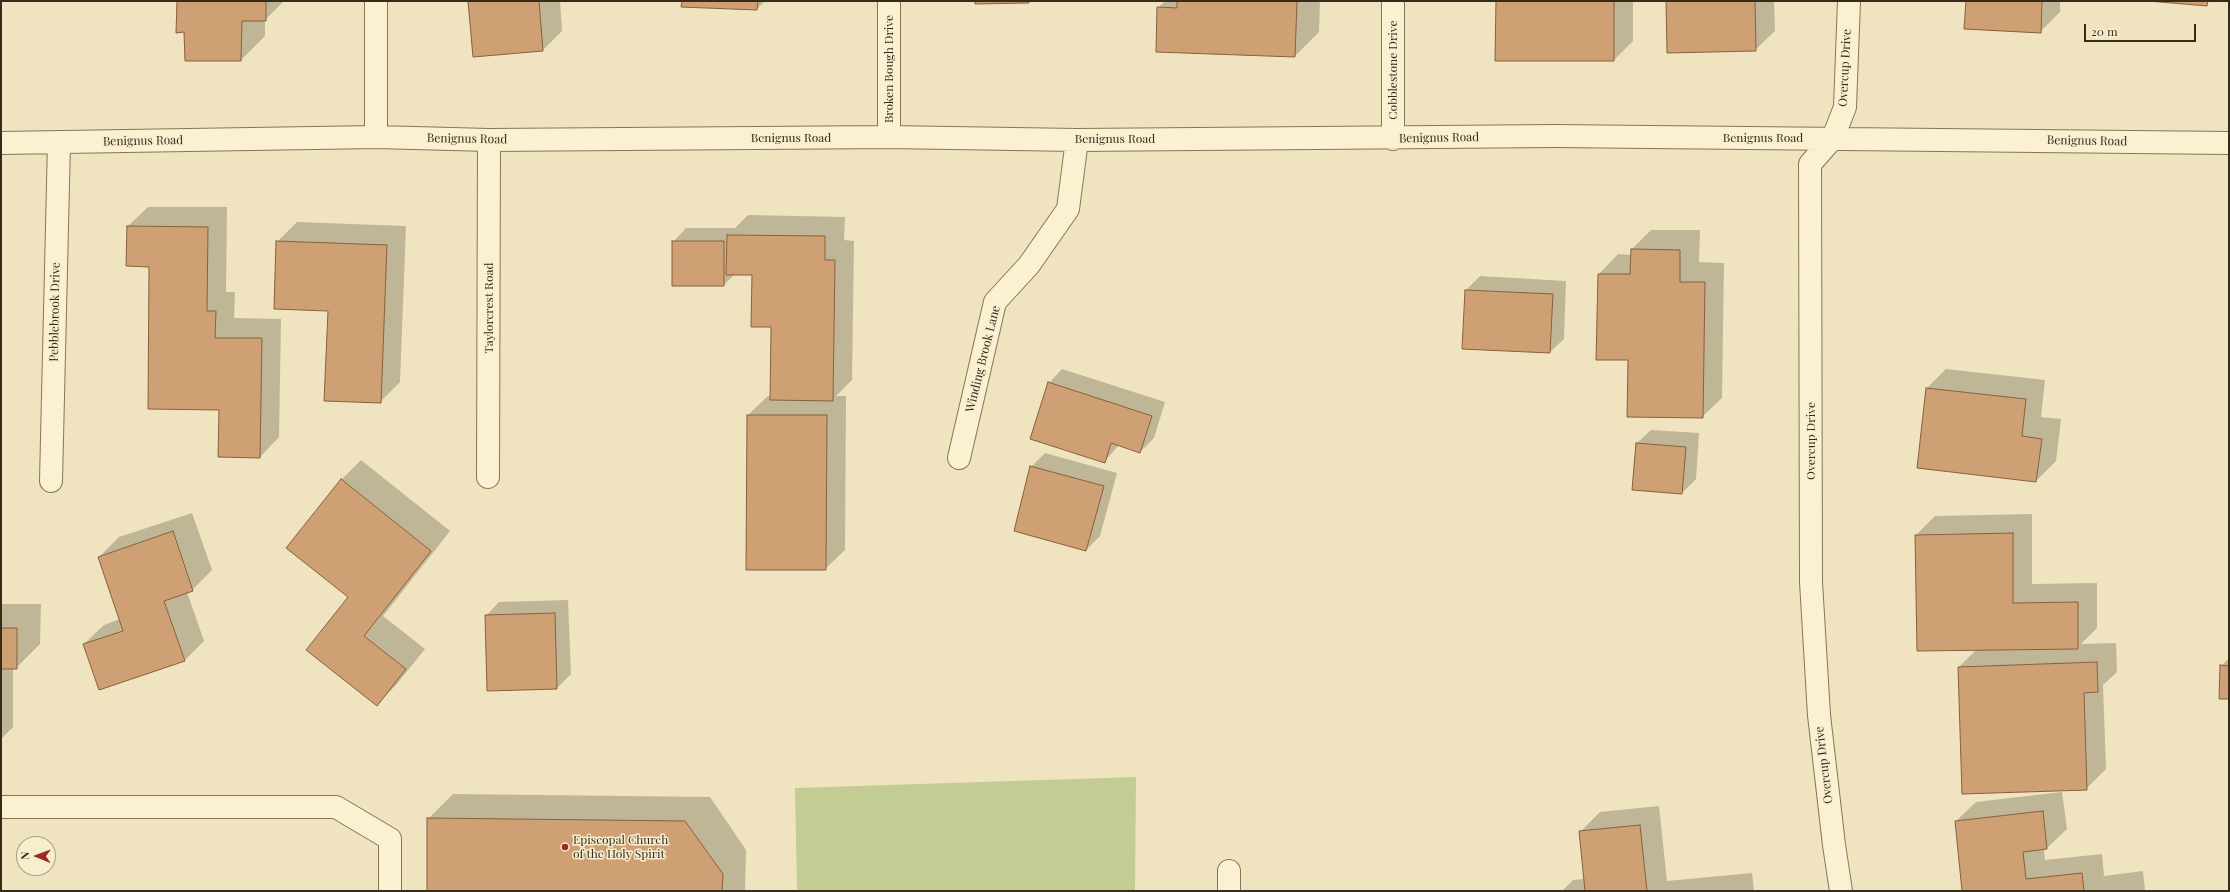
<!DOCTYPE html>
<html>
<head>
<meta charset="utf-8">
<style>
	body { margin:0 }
	#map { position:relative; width:2230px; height:892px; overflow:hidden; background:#efe4bf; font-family:"Playfair Display",serif }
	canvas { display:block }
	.frame { position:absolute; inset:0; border:2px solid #372b1c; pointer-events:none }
	.north { position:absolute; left:16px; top:836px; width:40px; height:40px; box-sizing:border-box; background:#f6eecf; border:1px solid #aaa087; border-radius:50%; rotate:271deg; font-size:11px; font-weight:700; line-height:16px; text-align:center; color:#372b1c }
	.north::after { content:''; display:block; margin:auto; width:14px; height:18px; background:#992c25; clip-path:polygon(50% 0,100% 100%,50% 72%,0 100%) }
	.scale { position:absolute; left:2084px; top:24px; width:112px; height:18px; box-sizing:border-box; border:2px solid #372b1c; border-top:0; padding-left:5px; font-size:12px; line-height:14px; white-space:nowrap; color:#372b1c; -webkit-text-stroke:3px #f6eecf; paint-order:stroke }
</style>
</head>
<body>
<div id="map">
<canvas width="2230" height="892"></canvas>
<div class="frame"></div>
<div class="north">N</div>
<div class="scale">20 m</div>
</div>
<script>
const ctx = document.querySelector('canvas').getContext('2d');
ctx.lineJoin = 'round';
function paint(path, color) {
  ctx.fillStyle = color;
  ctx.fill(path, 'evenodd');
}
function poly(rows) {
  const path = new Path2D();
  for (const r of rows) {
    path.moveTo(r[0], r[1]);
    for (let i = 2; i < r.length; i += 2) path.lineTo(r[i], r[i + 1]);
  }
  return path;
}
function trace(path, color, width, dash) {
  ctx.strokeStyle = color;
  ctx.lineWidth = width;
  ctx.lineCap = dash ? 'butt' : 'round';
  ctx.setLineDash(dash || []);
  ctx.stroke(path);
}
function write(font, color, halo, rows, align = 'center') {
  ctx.font = font + ' "Playfair Display",serif';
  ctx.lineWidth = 3;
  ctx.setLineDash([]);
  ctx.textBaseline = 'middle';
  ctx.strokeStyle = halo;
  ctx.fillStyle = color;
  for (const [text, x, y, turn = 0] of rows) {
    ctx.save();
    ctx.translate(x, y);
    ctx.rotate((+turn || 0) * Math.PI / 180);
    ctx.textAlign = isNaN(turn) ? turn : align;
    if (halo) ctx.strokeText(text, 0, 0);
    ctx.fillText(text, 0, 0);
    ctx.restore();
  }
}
const green = poly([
	[1136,777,1135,891,797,891,795,788]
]);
const shadow = poly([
	[178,1,284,1,265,20,265,36,241,60,185,31],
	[469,1,560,1,562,31,543,50],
	[683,1,765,1,757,9,682,6],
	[1165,1,1320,1,1319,32,1295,56,1158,8],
	[1497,1,1633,1,1633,41,1614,60],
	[1667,1,1774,1,1775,31,1755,50],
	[1967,1,2060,1,2060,12,2040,32],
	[148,207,227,207,226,292,235,292,234,318,281,319,279,437,260,457,220,409,150,266,128,226],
	[748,215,845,217,844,240,854,241,852,380,836,396,846,396,845,550,825,569,748,415,768,396,771,396,772,326,753,274,735,274,724,285,673,242,686,228,735,228],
	[297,222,406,226,400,382,380,402,329,310,277,242],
	[1651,230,1700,230,1699,262,1724,263,1722,398,1702,417,1629,359,1599,274,1618,254,1632,255,1632,249],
	[1480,276,1566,281,1564,339,1550,352,1466,290],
	[1062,369,1165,402,1154,438,1140,452,1119,445,1104,462,1049,383],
	[1946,369,2045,380,2041,417,2061,419,2056,461,2036,481,1927,388],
	[1651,430,1699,433,1696,479,1682,493,1637,443],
	[1045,453,1117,473,1100,536,1086,550,1031,467],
	[361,460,450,531,383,616,425,649,396,685,377,705,350,597,288,548,342,479],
	[192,513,212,570,192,590,187,592,204,641,184,661,84,644,104,625,120,619,99,557,119,537],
	[2032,514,2032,584,2097,583,2097,628,2081,644,2116,643,2117,672,2103,685,2106,769,2086,789,1959,667,1977,649,1916,535,1935,516],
	[568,600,571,674,557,688,486,616,499,602],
	[1,604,41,604,40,644,16,668,13,668,13,727,1,739],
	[2229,658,2229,698,2221,666],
	[2062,792,2067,829,2047,848,2044,849,2045,860,2102,854,2104,876,2143,871,2145,891,1963,891,1956,821,1976,802],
	[453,794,710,797,746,850,745,891,428,891,428,819],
	[1659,806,1667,881,1752,873,1754,891,1562,891,1573,880,1585,879,1580,832,1600,812]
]);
const building = poly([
	[177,1,266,1,266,21,242,21,241,61,185,61,184,32,176,33,177,1],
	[468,1,539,1,543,51,473,57,468,1],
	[682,1,758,1,757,10,681,7,682,1],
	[975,1,1029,1,1029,3,975,4,975,1],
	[1177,1,1297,1,1295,57,1156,52,1157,7,1177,8,1177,1],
	[1496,1,1614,1,1614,61,1495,61,1496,1],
	[1666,1,1755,1,1756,51,1667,53,1666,1],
	[1966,1,2042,1,2041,33,1964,29,1966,1],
	[2148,1,2208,1,2207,6,2148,1],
	[127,226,208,227,207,311,216,311,215,338,262,338,260,458,218,457,219,410,148,409,149,267,126,266,127,226],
	[727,235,825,236,825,260,835,260,833,401,770,400,771,327,751,327,752,275,726,275,727,235],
	[276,241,387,245,381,403,324,401,328,311,274,309,276,241],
	[672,241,724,241,724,286,672,286,672,241],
	[1631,249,1680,250,1680,282,1705,282,1703,418,1627,417,1628,360,1596,360,1598,274,1630,274,1631,249],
	[1465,290,1553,294,1550,353,1462,349,1465,290],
	[1048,382,1152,416,1140,453,1111,443,1105,463,1030,439,1048,382],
	[1926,388,2026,399,2022,436,2042,439,2036,482,1917,468,1926,388],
	[747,415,827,415,826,570,746,570,747,415],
	[1636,443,1686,447,1682,494,1632,490,1636,443],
	[1030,466,1104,486,1086,551,1014,531,1030,466],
	[341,479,431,551,364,636,406,669,377,706,306,650,348,597,286,548,341,479],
	[173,531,193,591,164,601,185,661,99,690,83,644,123,631,98,557,173,531],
	[2013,533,2013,603,2078,602,2078,649,1917,651,1915,535,2013,533],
	[555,613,557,689,487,691,485,615,555,613],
	[1,628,17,628,17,669,1,669,1,628],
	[2097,662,2098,692,2084,693,2087,790,1962,794,1958,667,2097,662],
	[2220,665,2229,666,2229,699,2219,699,2220,665],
	[2043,811,2047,849,2023,852,2026,879,2082,873,2084,891,1962,891,1955,821,2043,811],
	[427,818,685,821,723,874,722,891,427,891,427,818],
	[1640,825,1647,891,1585,891,1579,831,1640,825]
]);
const minor = poly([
	[889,1,889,137],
	[1393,1,1393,139],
	[376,137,376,1],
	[1,143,376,137,489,140,889,137,1077,140,1555,136,2229,143],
	[959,458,995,302,1029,265,1068,209,1077,140],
	[488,477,489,140],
	[51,481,59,142],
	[1,807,336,807,390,839,390,891],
	[1229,891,1229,871],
	[1841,891,1834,845,1819,715,1811,582,1810,164,1833,138,1845,107,1849,1]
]);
const markers = [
	[565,847,4,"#992c25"]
];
const streetNames = [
	["Overcup Drive",1845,68,-87],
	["Broken Bough Drive",889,69,-90],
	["Cobblestone Drive",1393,70,-90],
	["Benignus Road",791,138],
	["Benignus Road",1439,138,-1],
	["Benignus Road",1763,138],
	["Benignus Road",467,139,1],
	["Benignus Road",1115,139],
	["Benignus Road",143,141,-1],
	["Benignus Road",2087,141,1],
	["Taylorcrest Road",489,308,-90],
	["Pebblebrook Drive",55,312,-89],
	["Winding Brook Lane",983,359,-76],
	["Overcup Drive",1811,441,-90],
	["Overcup Drive",1824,765,-97]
];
const poiNames = [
	["Episcopal Church",573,840],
	["of the Holy Spirit",573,854]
];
paint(green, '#c3cd93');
paint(shadow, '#0003');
paint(building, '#cfa073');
trace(building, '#885f3c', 1);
trace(minor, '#887557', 24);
trace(minor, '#faf1d2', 22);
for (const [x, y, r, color] of markers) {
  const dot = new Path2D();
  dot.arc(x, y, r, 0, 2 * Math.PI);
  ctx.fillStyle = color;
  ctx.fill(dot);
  trace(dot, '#f6eecf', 1.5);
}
write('12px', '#372b1c', '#f6eecf', streetNames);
write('12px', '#372b1c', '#f6eecf', poiNames, 'left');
</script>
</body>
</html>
